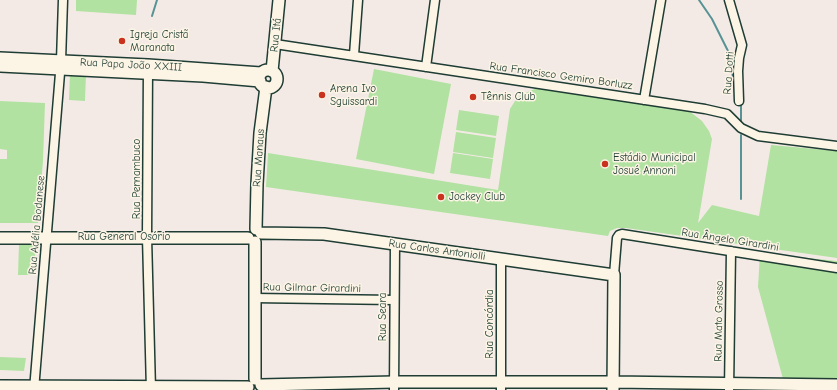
<!DOCTYPE html>
<html>
<head>
<meta charset="utf-8">
<style>
	body { margin:0 }
	canvas { display:block; background:#f3eae6 }
</style>
</head>
<body>
<canvas width="837" height="390"></canvas>
<script>
const ctx = document.querySelector('canvas').getContext('2d');
ctx.lineJoin = 'round';
function paint(path, color) {
  ctx.fillStyle = color;
  ctx.fill(path, 'evenodd');
}
function poly(rows) {
  const path = new Path2D();
  for (const r of rows) {
    if (r.length === 3) {
      path.moveTo(r[0] + r[2], r[1]);
      path.arc(r[0], r[1], r[2], 0, 2 * Math.PI);
      continue;
    }
    path.moveTo(r[0], r[1]);
    for (let i = 2; i < r.length; i += 2) path.lineTo(r[i], r[i + 1]);
  }
  return path;
}
function trace(path, color, width, dash) {
  ctx.strokeStyle = color;
  ctx.lineWidth = width;
  ctx.lineCap = dash ? 'butt' : 'round';
  ctx.setLineDash(dash || []);
  ctx.stroke(path);
}
function write(font, color, halo, rows, align = 'center') {
  ctx.font = font + ' "Comic Neue",sans-serif';
  ctx.lineWidth = 3;
  ctx.setLineDash([]);
  ctx.textBaseline = 'middle';
  ctx.strokeStyle = halo;
  ctx.fillStyle = color;
  for (const [text, x, y, turn = 0] of rows) {
    ctx.save();
    ctx.translate(x, y);
    ctx.rotate((+turn || 0) * Math.PI / 180);
    ctx.textAlign = isNaN(turn) ? turn : align;
    if (halo) ctx.strokeText(text, 0, 0);
    ctx.fillText(text, 0, 0);
    ctx.restore();
  }
}
const green = poly([
	[76,0,137,0,136,15,76,11],
	[374,69,451,84,434,174,356,159],
	[70,72,86,73,85,101,69,100],
	[539,87,678,108,689,111,702,121,709,131,712,139,698,223,712,205,759,216,771,145,837,151,837,258,626,228,617,228,610,231,608,236,266,187,268,153,498,190,510,109,515,101,521,95],
	[0,101,45,103,43,161,38,223,0,223,0,159,7,159,7,150,0,149],
	[459,110,499,116,496,136,456,130],
	[456,132,496,138,493,158,453,152],
	[453,153,493,159,490,179,450,173],
	[19,244,36,245,33,275,18,275],
	[760,253,837,261,837,390,786,390,758,287],
	[0,357,26,358,24,371,0,370]
]);
const stream = poly([
	[699,0,712,19,728,51,734,82],
	[152,16,157,0],
	[741,103,741,122],
	[741,135,741,199]
]);
const minor = poly([
	[729,0,742,45,739,58,738,71,739,101],
	[275,44,705,109,727,114,741,128,758,136,837,146],
	[354,55,358,0],
	[426,67,435,0],
	[148,68,147,237,151,390],
	[644,100,661,0],
	[501,259,501,390],
	[614,275,617,238,619,235,622,234,837,268],
	[254,298,394,300],
	[34,390,61,61,63,0],
	[394,390,395,244],
	[729,390,731,251]
]);
const tertiary = poly([
	[0,58,148,65,261,73],
	[0,66,203,76,260,81],
	[268,79,9],
	[272,71,279,0],
	[256,229,257,184,260,133,266,87],
	[261,233,324,234,614,275,613,390],
	[0,238,248,238],
	[255,242,255,379],
	[261,385,394,382,613,382,837,385],
	[0,386,248,387]
]);
const markers = [
	[122,41,4,"#c8321e"],
	[322,95,4,"#c8321e"],
	[473,97,4,"#c8321e"],
	[605,164,4,"#c8321e"],
	[441,197,4,"#c8321e"]
];
const poiNames = [
	["Igreja Cristã",130,35],
	["Maranata",130,48],
	["Arena Ivo",330,89],
	["Sguissardi",330,102],
	["Tênnis Club",481,97],
	["Estádio Municipal",613,158],
	["Josué Annoni",613,171],
	["Jockey Club",449,197]
];
const streetNames = [
	["Rua Itá",276,35,-84],
	["Rua Papa João XXIII",131,65,3],
	["Rua Dotti",729,73,-86],
	["Rua Francisco Gemiro Borluzz",561,76,8],
	["Rua Manaus",259,158,-86],
	["Rua Pernambuco",137,179,-90],
	["Rua Adélia Bodanese",37,225,-85],
	["Rua General Osório",124,237],
	["Rua Ângelo Girardini",730,240,9],
	["Rua Carlos Antoniolli",437,250,8],
	["Rua Gilmar Girardini",312,288,1],
	["Rua Seara",383,317,-90],
	["Rua Mato Grosso",719,321,-89],
	["Rua Concórdia",490,324,-90]
];
paint(green, '#b2e2a1');
trace(stream, '#579395', 2);
trace(minor, '#1f3d34', 11);
trace(tertiary, '#1f3d34', 14);
trace(minor, '#fcf5e5', 8);
trace(tertiary, '#fcf5e5', 11);
for (const [x, y, r, color] of markers) {
  const dot = new Path2D();
  dot.arc(x, y, r, 0, 2 * Math.PI);
  ctx.fillStyle = color;
  ctx.fill(dot);
  trace(dot, '#fcf5e5', 1.5);
}
write('11px', '#1f3d34', '#fcf5e5', poiNames, 'left');
write('11px', '#1f3d34', '#fcf5e5', streetNames);
</script>
</body>
</html>
